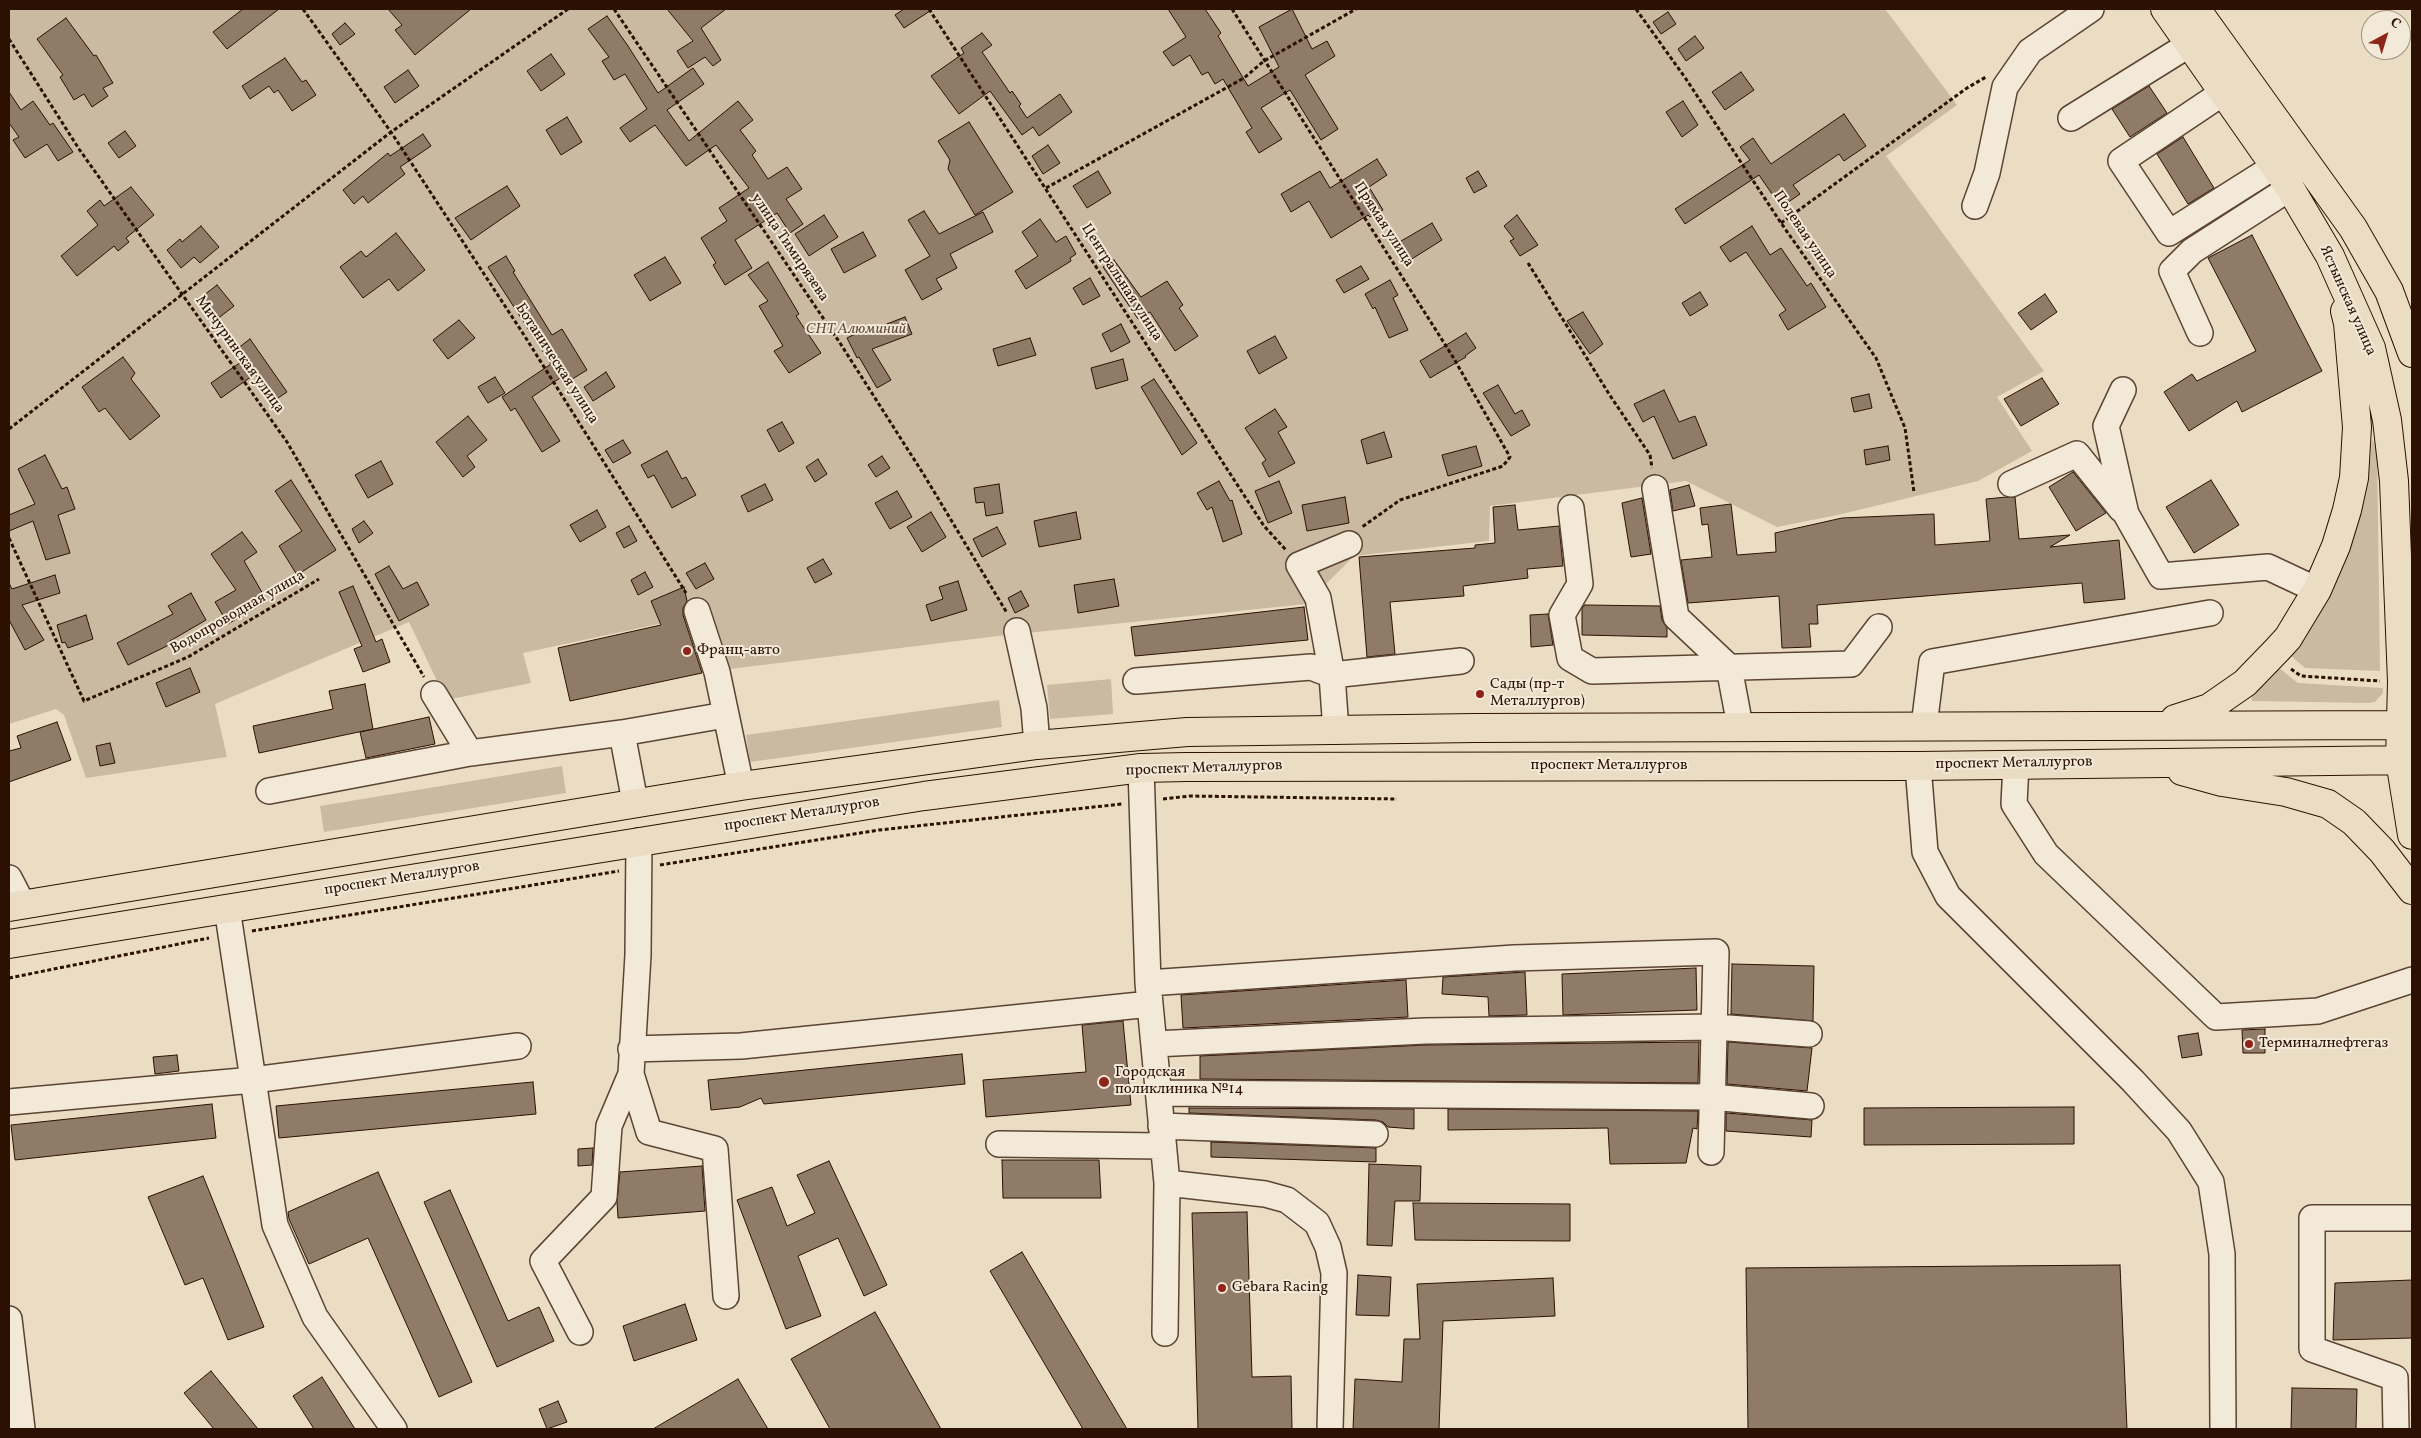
<!DOCTYPE html>
<html>
<head>
<meta charset="utf-8">
<style>
	body { margin:0 }
	#map { position:relative; width:2421px; height:1438px; overflow:hidden; background:#ebddc3; font-family:Vollkorn,serif }
	canvas { display:block }
	.frame { position:absolute; inset:0; border:10px solid #2c1103; pointer-events:none }
	.north { position:absolute; left:2361px; top:10px; width:50px; height:50px; box-sizing:border-box; background:#f2e9d8; border:1px solid #a39383; border-radius:50%; rotate:39deg; font-size:14px; font-weight:700; line-height:20px; text-align:center; color:#2c1103 }
	.north::after { content:''; display:block; margin:auto; width:18px; height:22px; background:#8f2418; clip-path:polygon(50% 0,100% 100%,50% 72%,0 100%) }
</style>
</head>
<body>
<div id="map">
<canvas width="2421" height="1438"></canvas>
<div class="frame"></div>
<div class="north">С</div>
</div>
<script>
const ctx = document.querySelector('canvas').getContext('2d');
ctx.lineJoin = 'round';
function paint(path, color) {
  ctx.fillStyle = color;
  ctx.fill(path, 'evenodd');
}
function poly(rows) {
  const path = new Path2D();
  for (const r of rows) {
    path.moveTo(r[0], r[1]);
    for (let i = 2; i < r.length; i += 2) path.lineTo(r[i], r[i + 1]);
  }
  return path;
}
function trace(path, color, width, dash) {
  ctx.strokeStyle = color;
  ctx.lineWidth = width;
  ctx.lineCap = dash ? 'butt' : 'round';
  ctx.setLineDash(dash || []);
  ctx.stroke(path);
}
function write(font, color, halo, rows, align = 'center') {
  ctx.font = font + ' Vollkorn,serif';
  ctx.lineWidth = 4;
  ctx.setLineDash([]);
  ctx.textBaseline = 'middle';
  ctx.strokeStyle = halo;
  ctx.fillStyle = color;
  for (const [text, x, y, turn = 0] of rows) {
    ctx.save();
    ctx.translate(x, y);
    ctx.rotate((+turn || 0) * Math.PI / 180);
    ctx.textAlign = isNaN(turn) ? turn : align;
    if (halo) ctx.strokeText(text, 0, 0);
    ctx.fillText(text, 0, 0);
    ctx.restore();
  }
}
const green = poly([
	[9,9,1885,9,1957,105,1886,156,2044,371,1997,397,2032,451,1978,481,1842,514,1777,527,1686,481,1490,506,1489,541,1354,556,1306,604,998,636,730,669,705,614,523,653,531,683,446,700,409,622,215,704,227,757,86,778,64,715,56,709,9,724],
	[2372,439,2377,449,2380,671,2305,668,2291,656,2315,622,2333,588,2346,554,2361,513,2369,473],
	[2279,668,2298,683,2383,688,2383,693,2375,702,2369,703,2252,701,2251,694],
	[1111,679,1113,714,1050,719,1047,685],
	[999,700,1002,727,750,762,746,735],
	[562,766,566,793,324,832,320,806]
]);
const building = poly([
	[243,9,279,9,227,49,213,32,243,9],
	[388,9,471,9,415,55,395,30,402,25,388,9],
	[667,9,726,9,701,28,721,60,713,66,705,57,688,68,677,51,693,41,667,9],
	[904,9,933,9,904,28,895,15,904,9],
	[1168,9,1205,9,1221,33,1218,36,1248,86,1279,67,1259,27,1292,9,1312,49,1327,41,1335,56,1305,75,1338,129,1321,140,1290,90,1261,108,1282,139,1259,153,1246,132,1252,128,1223,79,1215,84,1208,72,1202,75,1190,55,1173,66,1163,52,1186,37,1168,9],
	[1668,12,1676,24,1661,34,1653,22,1668,12],
	[607,16,628,46,658,93,693,68,704,84,667,110,689,141,738,101,753,120,740,130,756,151,752,155,768,179,787,167,802,189,786,199,803,224,790,233,777,213,735,240,752,268,725,285,713,265,716,263,701,238,727,221,719,208,749,188,716,145,686,166,655,125,630,142,620,128,647,109,625,74,614,80,602,61,609,57,588,29,607,16],
	[66,18,94,56,96,55,113,83,103,88,108,96,92,107,84,94,74,100,60,77,63,75,37,39,66,18],
	[345,23,355,34,340,45,332,34,345,23],
	[982,33,992,45,982,52,1010,93,1012,91,1021,104,1019,106,1027,118,1060,94,1072,112,1039,136,1033,127,1022,135,990,91,959,114,931,76,964,53,961,48,982,33],
	[1695,36,1704,48,1686,61,1678,49,1695,36],
	[551,54,565,74,541,91,527,71,551,54],
	[285,58,302,82,306,80,316,95,292,111,278,90,274,93,269,86,250,99,242,86,285,58],
	[408,70,419,86,395,103,384,87,408,70],
	[1741,72,1754,90,1725,110,1712,92,1741,72],
	[2149,86,2167,113,2130,137,2112,109,2149,86],
	[9,92,21,110,33,101,50,125,53,123,73,152,58,161,47,144,25,158,13,140,19,137,9,123,9,92],
	[1683,101,1698,125,1682,137,1666,112,1683,101],
	[1844,114,1866,146,1844,161,1839,154,1793,185,1800,194,1781,207,1759,175,1685,224,1675,209,1750,160,1740,147,1753,138,1771,164,1844,114],
	[567,117,582,142,561,155,546,130,567,117],
	[969,122,1013,192,975,215,948,169,950,160,938,141,969,122],
	[125,131,136,146,119,158,108,143,125,131],
	[423,134,431,146,400,167,405,174,368,203,363,196,354,204,343,190,388,153,390,156,423,134],
	[2183,137,2214,188,2188,204,2157,154,2183,137],
	[1048,145,1060,163,1043,174,1032,156,1048,145],
	[1377,159,1387,175,1369,187,1383,210,1370,217,1368,215,1331,238,1309,201,1291,212,1281,194,1320,171,1330,188,1377,159],
	[1098,171,1111,193,1087,208,1073,186,1098,171],
	[1478,171,1487,186,1474,193,1466,178,1478,171],
	[507,186,520,206,471,240,455,218,507,186],
	[131,187,154,215,126,238,129,242,118,251,114,246,77,276,61,256,98,225,87,211,100,200,104,206,131,187],
	[924,211,939,234,983,212,993,232,950,254,957,268,936,279,942,289,922,300,905,270,930,256,908,220,924,211],
	[824,215,838,237,809,256,795,234,824,215],
	[1517,215,1538,245,1520,256,1510,241,1514,239,1504,226,1517,215],
	[1040,219,1056,242,1066,236,1076,254,1070,258,1071,261,1026,289,1015,271,1038,256,1022,232,1040,219],
	[1432,223,1442,240,1407,262,1396,244,1432,223],
	[201,226,219,247,200,263,194,257,181,268,167,250,180,239,182,242,201,226],
	[1752,226,1770,255,1781,248,1807,286,1811,283,1826,307,1788,330,1779,315,1786,310,1746,252,1730,262,1720,247,1752,226],
	[863,232,876,256,844,273,831,249,863,232],
	[396,233,425,270,398,291,389,279,363,298,340,267,361,251,366,257,396,233],
	[2252,235,2322,371,2242,412,2237,401,2189,431,2164,392,2192,374,2197,381,2256,351,2208,258,2252,235],
	[506,256,515,271,513,272,552,335,562,329,587,370,564,384,560,378,532,397,560,441,542,452,515,408,511,411,502,397,551,364,488,267,506,256],
	[665,257,681,283,650,301,634,275,665,257],
	[1114,260,1141,297,1167,281,1183,305,1179,308,1198,336,1175,351,1150,312,1138,319,1103,267,1114,260],
	[768,262,799,314,796,316,821,353,789,373,774,351,783,346,759,306,768,301,748,275,768,262],
	[1361,266,1369,279,1344,293,1336,280,1361,266],
	[1090,278,1100,296,1083,305,1073,288,1090,278],
	[1390,280,1398,295,1393,298,1408,330,1389,338,1375,307,1373,309,1365,294,1390,280],
	[217,285,234,306,216,320,199,299,217,285],
	[1700,292,1708,305,1690,316,1682,303,1700,292],
	[2045,294,2057,312,2031,330,2018,313,2045,294],
	[1583,312,1603,344,1590,354,1567,321,1583,312],
	[905,317,912,334,872,349,891,380,877,388,859,357,857,358,847,338,865,329,866,332,905,317],
	[459,320,475,338,448,359,433,340,459,320],
	[1121,324,1130,342,1111,352,1102,334,1121,324],
	[1466,333,1476,348,1465,356,1466,357,1430,378,1420,361,1466,333],
	[1275,336,1287,358,1259,374,1247,351,1275,336],
	[1030,338,1036,355,998,366,993,349,1030,338],
	[250,339,287,392,275,400,255,374,221,398,211,383,241,362,233,352,250,339],
	[123,357,135,373,131,379,160,416,130,440,105,408,99,412,82,387,123,357],
	[1123,359,1128,380,1096,389,1091,368,1123,359],
	[606,372,615,387,593,401,584,387,606,372],
	[495,377,505,393,488,403,478,387,495,377],
	[2042,378,2059,404,2021,426,2004,399,2042,378],
	[1154,379,1197,443,1182,455,1141,387,1154,379],
	[1498,385,1515,414,1522,410,1530,425,1511,436,1483,393,1498,385],
	[1664,390,1679,422,1695,416,1707,445,1673,459,1654,416,1643,422,1634,404,1664,390],
	[1869,394,1872,408,1854,412,1851,398,1869,394],
	[1275,409,1287,427,1278,432,1295,463,1269,477,1262,463,1266,460,1245,428,1275,409],
	[468,416,487,440,467,456,475,467,463,477,436,442,468,416],
	[782,422,794,443,779,452,767,430,782,422],
	[1384,432,1392,457,1367,464,1361,440,1384,432],
	[623,440,631,453,613,463,605,450,623,440],
	[1476,446,1482,466,1448,476,1442,455,1476,446],
	[1888,446,1890,460,1866,465,1864,450,1888,446],
	[667,451,682,479,686,477,696,495,672,508,654,475,648,478,641,465,667,451],
	[45,455,62,489,67,487,75,509,58,515,70,553,46,560,33,521,9,531,9,515,35,504,18,469,45,455],
	[882,456,890,468,876,477,868,465,882,456],
	[818,459,827,474,815,482,806,467,818,459],
	[381,461,393,484,368,498,355,475,381,461],
	[2073,472,2106,513,2076,531,2049,487,2073,472],
	[291,480,336,550,297,575,279,546,302,531,275,491,291,480],
	[2211,480,2239,525,2194,553,2166,507,2211,480],
	[1219,481,1230,501,1232,500,1242,534,1223,542,1212,507,1207,510,1197,493,1219,481],
	[1279,481,1292,513,1268,523,1255,491,1279,481],
	[765,484,773,500,748,512,741,496,765,484],
	[999,484,1003,513,986,516,984,502,976,503,974,488,999,484],
	[1689,485,1695,506,1673,511,1670,490,1689,485],
	[897,491,912,517,890,529,875,503,897,491],
	[1345,497,1349,523,1307,531,1302,505,1345,497],
	[2007,497,2015,497,2019,539,2070,535,2050,547,2119,540,2125,599,2084,603,2082,583,1817,605,1818,624,1809,624,1811,647,1782,648,1779,596,1688,603,1681,560,1712,557,1708,524,1702,525,1700,508,1731,504,1737,555,1776,552,1775,533,1842,518,1934,514,1935,545,1990,541,1986,499,2007,497],
	[1642,498,1651,554,1631,557,1622,503,1642,498],
	[1515,505,1518,530,1559,526,1563,566,1527,569,1528,578,1463,586,1464,596,1390,602,1395,654,1367,657,1359,557,1475,548,1475,545,1495,543,1493,507,1515,505],
	[597,510,606,527,580,542,570,525,597,510],
	[931,512,946,537,922,552,907,527,931,512],
	[1076,512,1081,539,1039,547,1034,521,1076,512],
	[364,521,373,533,359,543,352,529,364,521],
	[629,526,637,541,624,548,616,533,629,526],
	[997,527,1006,544,982,557,973,539,997,527],
	[242,532,257,552,244,561,267,601,228,624,215,602,236,590,211,554,242,532],
	[823,559,832,574,815,583,807,568,823,559],
	[705,563,714,579,696,589,686,573,705,563],
	[389,566,403,589,417,582,429,605,399,621,375,574,389,566],
	[645,572,653,587,638,595,631,580,645,572],
	[55,575,60,593,22,605,44,640,25,650,9,620,9,583,12,589,55,575],
	[1114,579,1119,606,1078,613,1074,585,1114,579],
	[958,581,967,610,931,621,926,605,943,599,939,587,958,581],
	[353,586,376,642,382,639,390,662,363,672,354,649,362,646,339,592,353,586],
	[684,587,687,601,683,608,683,615,702,673,570,701,558,648,661,625,651,601,684,587],
	[1021,591,1029,606,1015,613,1008,598,1021,591],
	[191,593,206,620,170,641,171,644,128,665,117,643,173,614,168,606,191,593],
	[1585,605,1660,606,1662,620,1667,628,1667,637,1582,635,1582,608,1585,605],
	[1304,607,1308,640,1135,656,1131,627,1304,607],
	[1548,614,1553,645,1531,647,1530,615,1548,614],
	[86,615,93,639,68,648,65,642,62,643,57,625,86,615],
	[190,668,200,692,166,707,156,683,190,668],
	[365,684,373,729,259,753,253,726,333,709,329,691,365,684],
	[429,717,435,744,366,758,360,732,429,717],
	[57,722,71,760,9,782,9,751,21,748,17,736,57,722],
	[110,743,115,763,100,766,96,746,110,743],
	[1732,964,1814,966,1813,1021,1731,1014,1732,964],
	[1696,968,1697,1010,1563,1015,1562,974,1696,968],
	[1525,972,1527,1015,1489,1016,1488,997,1442,994,1443,977,1525,972],
	[1406,980,1408,1017,1183,1028,1181,995,1406,980],
	[1123,1021,1131,1105,986,1117,983,1080,1086,1072,1082,1025,1123,1021],
	[2265,1029,2265,1053,2243,1053,2242,1030,2265,1029],
	[2198,1033,2202,1055,2182,1058,2178,1036,2198,1033],
	[1699,1042,1698,1083,1200,1079,1200,1056,1425,1045,1699,1042],
	[1728,1042,1812,1048,1807,1091,1727,1084,1728,1042],
	[962,1054,965,1084,764,1104,761,1098,740,1107,711,1110,708,1080,962,1054],
	[177,1055,179,1071,155,1074,153,1057,177,1055],
	[533,1082,536,1114,279,1138,276,1106,533,1082],
	[212,1104,216,1138,15,1160,11,1125,212,1104],
	[2074,1107,2074,1144,1864,1145,1864,1108,2074,1107],
	[1189,1108,1414,1109,1414,1129,1388,1127,1383,1122,1376,1120,1189,1113,1189,1108],
	[1448,1109,1698,1111,1697,1129,1693,1128,1686,1163,1610,1164,1608,1128,1448,1130,1448,1109],
	[1726,1113,1812,1120,1811,1137,1726,1131,1726,1113],
	[1211,1142,1376,1148,1376,1162,1211,1157,1211,1142],
	[593,1148,592,1165,578,1166,578,1149,593,1148],
	[1002,1160,1099,1160,1101,1198,1003,1198,1002,1160],
	[829,1161,887,1285,864,1296,838,1238,798,1256,821,1316,786,1329,737,1200,772,1187,787,1226,815,1213,797,1175,829,1161],
	[1369,1164,1421,1166,1420,1201,1395,1201,1392,1246,1367,1245,1369,1164],
	[702,1166,705,1211,618,1218,617,1202,620,1172,702,1166],
	[378,1172,472,1382,439,1397,368,1238,309,1264,289,1219,288,1212,378,1172],
	[203,1176,264,1327,228,1340,203,1278,185,1285,148,1197,203,1176],
	[450,1190,508,1321,539,1307,554,1341,497,1367,424,1202,450,1190],
	[1413,1203,1570,1204,1570,1241,1415,1240,1413,1203],
	[1247,1212,1252,1377,1291,1376,1292,1429,1198,1429,1192,1213,1247,1212],
	[1022,1252,1127,1429,1083,1429,990,1271,1022,1252],
	[2120,1265,2127,1429,1748,1429,1746,1268,2120,1265],
	[1358,1275,1391,1277,1389,1316,1356,1315,1358,1275],
	[1553,1278,1555,1316,1443,1321,1439,1429,1353,1429,1355,1379,1402,1382,1404,1339,1420,1339,1417,1284,1553,1278],
	[2412,1280,2412,1338,2333,1340,2335,1283,2412,1280],
	[685,1304,697,1340,634,1361,623,1326,685,1304],
	[875,1312,941,1429,830,1429,791,1359,875,1312],
	[211,1371,258,1429,214,1429,184,1393,211,1371],
	[322,1377,355,1429,314,1429,293,1396,322,1377],
	[738,1379,768,1429,653,1429,738,1379],
	[2292,1388,2357,1389,2356,1429,2291,1429,2292,1388],
	[558,1401,567,1422,547,1429,539,1409,558,1401]
]);
const path = poly([
	[303,9,391,132,524,335,686,593],
	[614,9,840,343,924,475,1007,613],
	[929,9,1264,526,1286,550],
	[1232,9,1453,357,1510,457,1503,466,1400,500,1362,527],
	[1636,9,1686,79,1781,223,1876,358,1905,428,1914,492],
	[9,39,79,149,287,442,424,677],
	[1046,188,1244,78,1264,61,1356,9],
	[1781,223,1967,88,1986,77],
	[1528,263,1609,394,1650,455,1652,468],
	[9,429,391,132,568,9],
	[9,538,84,701,188,657,319,579],
	[2291,669,2301,676,2380,681],
	[1163,799,1190,796,1397,799],
	[660,865,879,830,1122,804],
	[252,931,619,871],
	[9,978,209,938]
]);
const minor = poly([
	[2224,92,2121,161,2169,233,2275,166],
	[2071,118,2190,44],
	[1975,206,1987,173,2005,87,2030,51,2091,9],
	[2200,333,2172,271,2192,251,2290,188],
	[2123,390,2106,426,2126,514,2161,576,2268,567,2317,590],
	[2011,484,2077,454,2121,509],
	[1655,488,1676,617,1729,667,1740,726],
	[1571,508,1580,584,1562,615,1570,658,1592,671,1851,664,1879,627],
	[697,611,717,672,741,786],
	[1017,631,1034,708,1037,745],
	[1136,681,1311,667,1332,675,1461,661],
	[434,694,470,753],
	[1924,726,1932,662,2210,613],
	[1336,731,1332,675,1318,598,1299,565,1349,544],
	[2016,764,2014,804,2046,854,2216,1017,2318,1011,2412,980],
	[1918,766,1925,852,1948,896,2133,1081,2179,1131,2211,1182,2222,1254,2223,1429],
	[1141,768,1148,983,1167,1183,1265,1194,1287,1200,1317,1223,1328,1247,1334,1273,1330,1429],
	[269,791,470,753,622,733],
	[635,802,622,733,725,715],
	[639,841,638,955,631,1074,649,1132,715,1149,726,1296],
	[9,878,23,905],
	[227,908,275,1225,315,1317,394,1429],
	[1148,983,1514,958,1716,952,1711,1152],
	[1154,1044,1425,1031,1715,1027,1809,1034],
	[631,1049,741,1046,1150,1004],
	[1159,1093,1711,1097,1811,1106],
	[9,1102,253,1080,518,1046],
	[1161,1126,1375,1134],
	[999,1144,1162,1146],
	[9,1319,22,1429],
	[580,1332,543,1261,604,1197,609,1126,631,1074],
	[1165,1333,1167,1183],
	[2396,1429,2395,1378,2312,1349,2312,1218,2412,1218]
]);
const major = poly([
	[2165,9,2290,188,2330,256,2371,348,2387,420,2394,481,2402,682,2400,760,2412,835],
	[2196,9,2353,228,2389,291,2412,353],
	[2175,719,2209,708,2245,683,2277,650,2288,638,2317,590,2336,546,2347,510,2354,478,2357,427,2348,323,2345,311],
	[2182,771,2222,782,2286,792,2328,804,2354,822,2382,851,2412,890],
	[9,907,741,786,1037,745,1187,732,1476,728,2412,725],
	[9,944,924,796,1141,768,1186,767,1918,766,2412,760]
]);
const markers = [
	[687,651,5,"#8f2418"],
	[1480,694,5,"#8f2418"],
	[2249,1044,5,"#8f2418"],
	[1104,1082,6,"#8f2418"],
	[1222,1288,5,"#8f2418"]
];
const streetNames = [
	["Прямая улица",1383,225,57],
	["Полевая улица",1804,235,56],
	["улица Тимирязева",789,248,56],
	["Центральная улица",1121,283,57],
	["Ястынская улица",2347,301,66],
	["Мичуринская улица",239,355,54],
	["Ботаническая улица",556,364,57],
	["Водопроводная улица",238,613,-30],
	["проспект Металлургов",2014,764,-1],
	["проспект Металлургов",1609,766],
	["проспект Металлургов",1204,769,-2],
	["проспект Металлургов",802,815,-9],
	["проспект Металлургов",402,879,-9]
];
const parkNames = [
	["СНТ Алюминий",856,330]
];
const poiNames = [
	["Франц-авто",697,651],
	["Сады (пр-т",1490,685],
	["Металлургов)",1490,702],
	["Терминалнефтегаз",2259,1044],
	["Городская",1115,1073],
	["поликлиника №14",1115,1090],
	["Gebara Racing",1232,1288]
];
paint(green, '#cbbaa2');
paint(building, '#8f7b67');
trace(building, '#2c1103', 1);
trace(minor, '#5c4433', 28);
trace(major, '#2c1103', 30);
trace(path, '#2c1103', 3, [4, 2.5]);
trace(minor, '#f2e9d8', 25);
trace(major, '#ebddc3', 28);
for (const [x, y, r, color] of markers) {
  const dot = new Path2D();
  dot.arc(x, y, r, 0, 2 * Math.PI);
  ctx.fillStyle = color;
  ctx.fill(dot);
  trace(dot, '#f2e9d8', 2);
}
write('15px', '#2c1103', '#f2e9d8', streetNames);
write('italic 15px', '#644c3b', '#f2e9d8', parkNames);
write('15px', '#2c1103', '#f2e9d8', poiNames, 'left');
</script>
</body>
</html>
